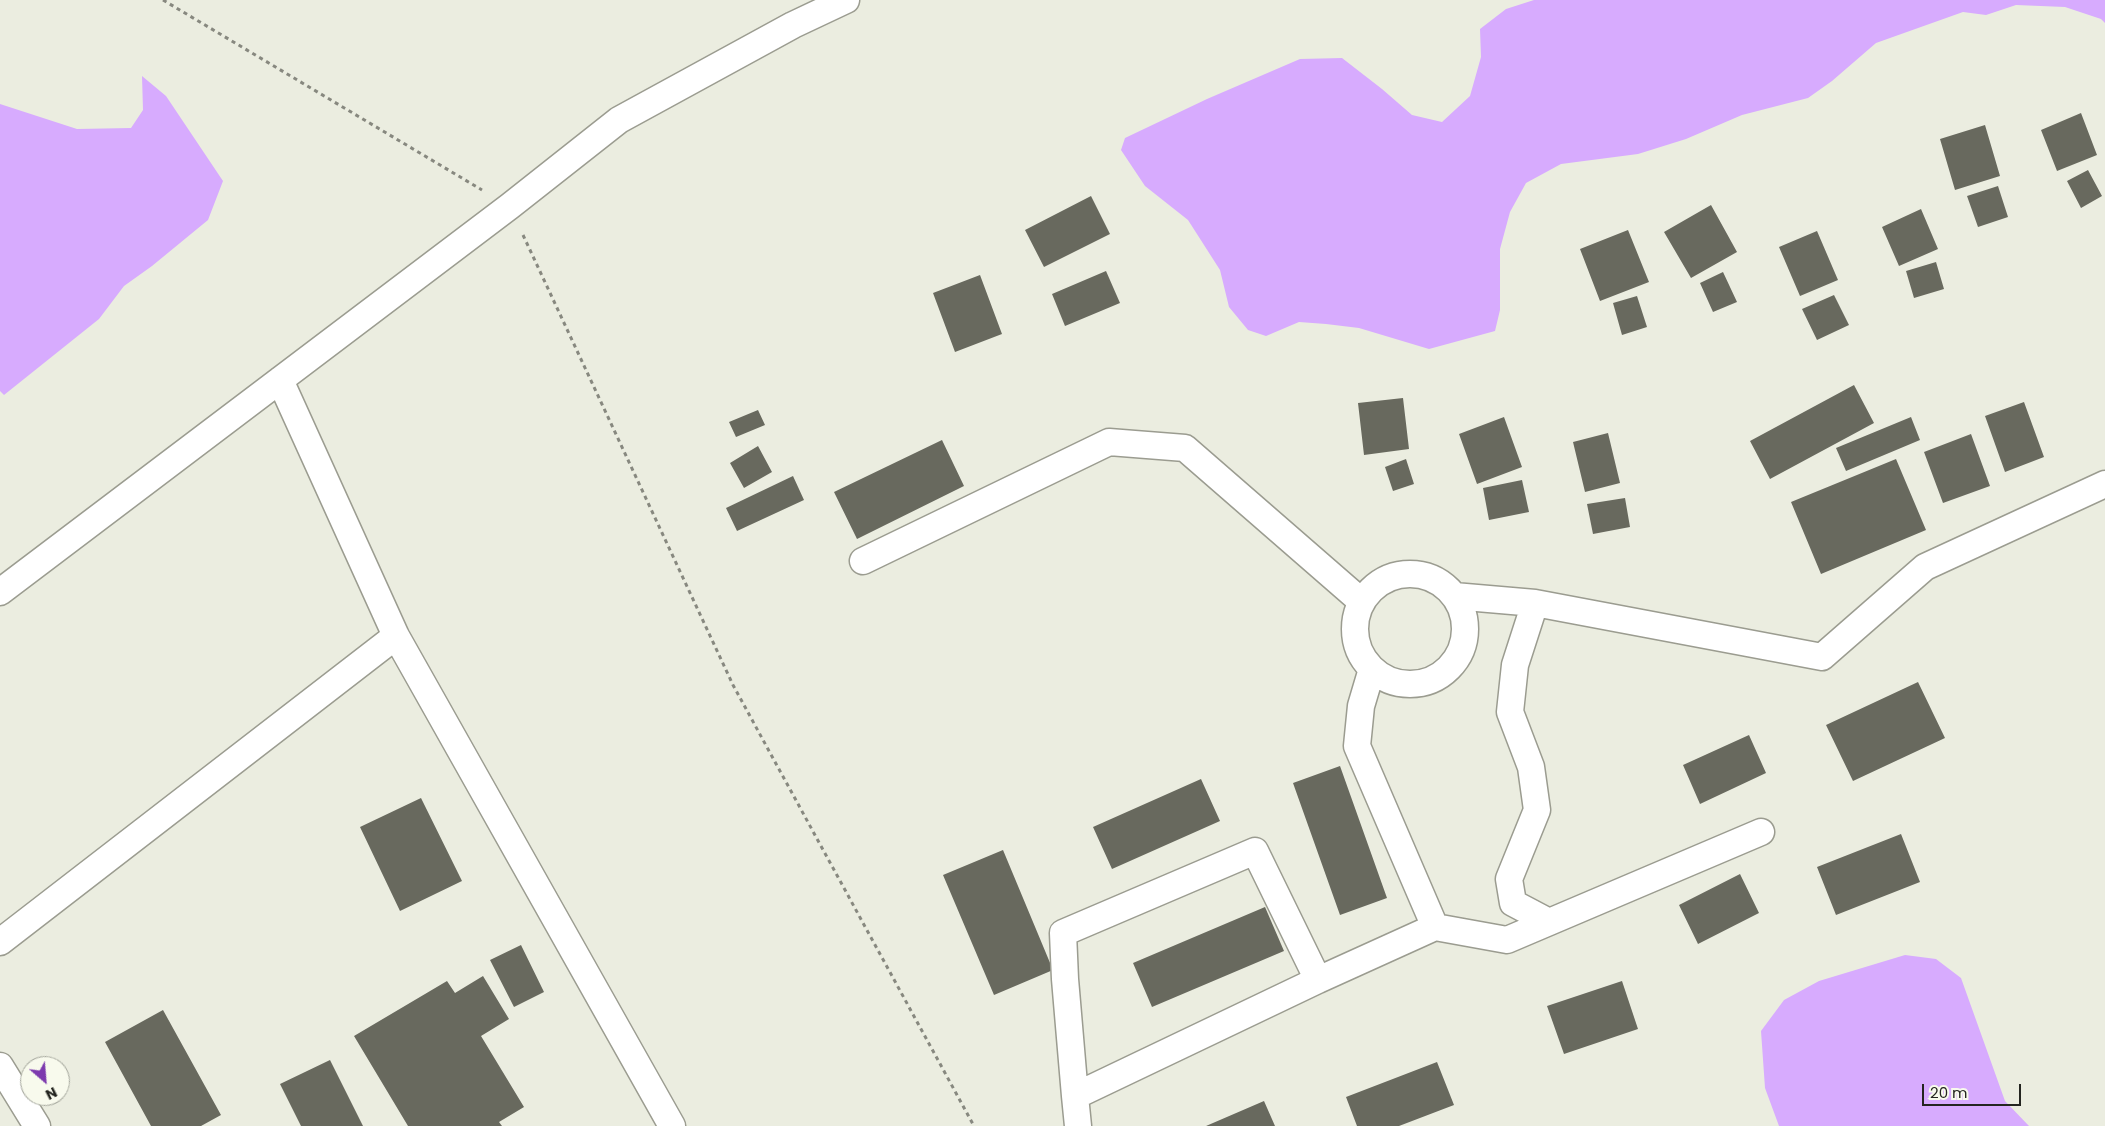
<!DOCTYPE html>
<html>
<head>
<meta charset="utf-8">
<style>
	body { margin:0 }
	#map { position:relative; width:2105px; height:1126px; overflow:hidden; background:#ebede0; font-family:Poppins,sans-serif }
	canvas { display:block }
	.north { position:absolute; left:20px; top:1056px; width:50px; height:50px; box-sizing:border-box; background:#f8faed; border:1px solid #a3a59b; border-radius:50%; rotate:153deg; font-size:14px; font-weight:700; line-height:20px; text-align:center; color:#242520 }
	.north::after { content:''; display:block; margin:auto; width:18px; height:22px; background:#7d3aae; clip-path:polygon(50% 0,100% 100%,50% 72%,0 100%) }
	.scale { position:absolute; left:1922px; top:1084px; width:99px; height:22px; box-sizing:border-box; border:2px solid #242520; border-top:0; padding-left:6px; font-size:15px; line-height:18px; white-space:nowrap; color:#242520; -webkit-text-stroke:4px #f8faed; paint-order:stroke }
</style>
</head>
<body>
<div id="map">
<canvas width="2105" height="1126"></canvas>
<div class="north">N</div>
<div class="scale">20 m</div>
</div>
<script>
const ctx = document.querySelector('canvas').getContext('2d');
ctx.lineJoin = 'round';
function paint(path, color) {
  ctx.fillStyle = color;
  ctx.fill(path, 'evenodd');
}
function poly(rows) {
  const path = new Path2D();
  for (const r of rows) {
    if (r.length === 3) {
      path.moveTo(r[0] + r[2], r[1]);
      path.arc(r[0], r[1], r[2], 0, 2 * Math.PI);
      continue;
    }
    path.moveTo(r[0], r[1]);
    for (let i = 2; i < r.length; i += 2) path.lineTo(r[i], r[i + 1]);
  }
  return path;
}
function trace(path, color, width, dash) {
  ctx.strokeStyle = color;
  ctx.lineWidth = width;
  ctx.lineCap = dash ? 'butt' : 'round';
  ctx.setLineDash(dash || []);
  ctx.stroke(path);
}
const water = poly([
	[1534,0,2105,0,2105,23,2101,19,2065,7,2016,5,1986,15,1963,12,1876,43,1832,81,1808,98,1742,115,1686,139,1638,154,1561,164,1526,183,1510,212,1500,249,1500,310,1495,331,1429,349,1359,328,1326,324,1299,322,1266,336,1248,330,1229,307,1220,270,1188,220,1145,186,1121,150,1125,138,1207,99,1300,59,1342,58,1382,89,1412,115,1442,122,1470,96,1481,57,1480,29,1506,9],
	[142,76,166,96,223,181,208,220,152,266,124,286,99,319,4,395,0,391,0,104,77,129,131,128,143,110],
	[1905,955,1936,959,1961,978,2005,1101,2029,1126,1779,1126,1765,1088,1761,1031,1784,1000,1819,981]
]);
const building = poly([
	[2081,113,2097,155,2057,171,2041,130],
	[1985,125,2000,176,1955,190,1940,139],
	[2088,170,2102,196,2081,208,2067,181],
	[1998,186,2008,217,1978,227,1967,196],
	[1091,196,1110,234,1044,267,1025,230],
	[1711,205,1737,252,1691,278,1664,232],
	[1921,209,1938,249,1899,266,1882,227],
	[1628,230,1649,282,1600,301,1580,249],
	[1817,231,1838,280,1800,296,1779,247],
	[1936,262,1944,289,1914,298,1906,271],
	[1106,271,1120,303,1065,326,1052,294],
	[1723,272,1737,302,1713,312,1700,283],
	[980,275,1002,334,955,352,933,293],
	[1834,295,1849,325,1817,340,1802,309],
	[1637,296,1647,327,1622,335,1613,303],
	[1854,385,1874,423,1770,479,1750,441],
	[1403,398,1409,449,1364,455,1358,403],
	[2024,402,2044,457,2005,472,1985,416],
	[758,410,765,425,736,437,729,422],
	[1504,417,1522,467,1477,484,1459,434],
	[1911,417,1920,440,1846,471,1836,448],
	[1608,433,1620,483,1585,492,1573,442],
	[1971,434,1990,486,1943,503,1924,452],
	[942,440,964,486,857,539,834,492],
	[758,446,772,472,744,488,730,463],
	[1406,459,1414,484,1393,491,1385,467],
	[1896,459,1926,530,1821,574,1791,502],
	[793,476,804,500,737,531,726,508],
	[1522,480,1529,512,1489,520,1483,488],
	[1625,498,1630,527,1593,534,1587,504],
	[1918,682,1945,738,1853,781,1826,725],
	[1749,735,1766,773,1700,804,1683,765],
	[1340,766,1387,898,1340,915,1293,783],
	[1201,779,1220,821,1112,869,1093,827],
	[421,798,462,881,400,911,360,827],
	[1901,834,1920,882,1836,915,1817,867],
	[1003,850,1053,970,994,995,943,875],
	[1740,874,1759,913,1698,944,1679,905],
	[1265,907,1284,951,1152,1007,1133,963],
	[521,945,544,992,514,1007,490,960],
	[483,976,509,1019,481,1036,524,1107,499,1122,502,1126,408,1126,354,1036,447,981,455,993],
	[1622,981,1638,1029,1564,1054,1547,1006],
	[163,1010,221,1115,201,1126,151,1126,105,1042],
	[330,1060,363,1126,301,1126,280,1084],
	[1437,1062,1454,1105,1399,1126,1357,1126,1346,1097],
	[1264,1101,1275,1126,1206,1126]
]);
const path = poly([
	[163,0,482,190],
	[523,235,733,685,974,1126]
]);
const street = poly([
	[280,380,396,636,672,1126],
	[863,561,1109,442,1185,448,1362,602],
	[1410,629,55],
	[0,592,510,206,619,120,793,25,846,0],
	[1454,596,1535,603,1515,665,1510,712,1531,767,1537,810,1509,879,1513,903,1549,922],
	[1535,603,1822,657,1925,567,2105,484],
	[1372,669,1361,706,1357,746,1435,927],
	[0,942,396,636],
	[1318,980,1435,927,1507,940,1761,832],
	[0,1066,37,1126],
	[1075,1096,1318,980,1255,851,1063,933,1065,979,1075,1096,1078,1126]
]);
paint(water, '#d7abfe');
paint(building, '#68695e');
trace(street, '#9b9c90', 29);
trace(path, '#87887f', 3, [4, 4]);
trace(street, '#fff', 26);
</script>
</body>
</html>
